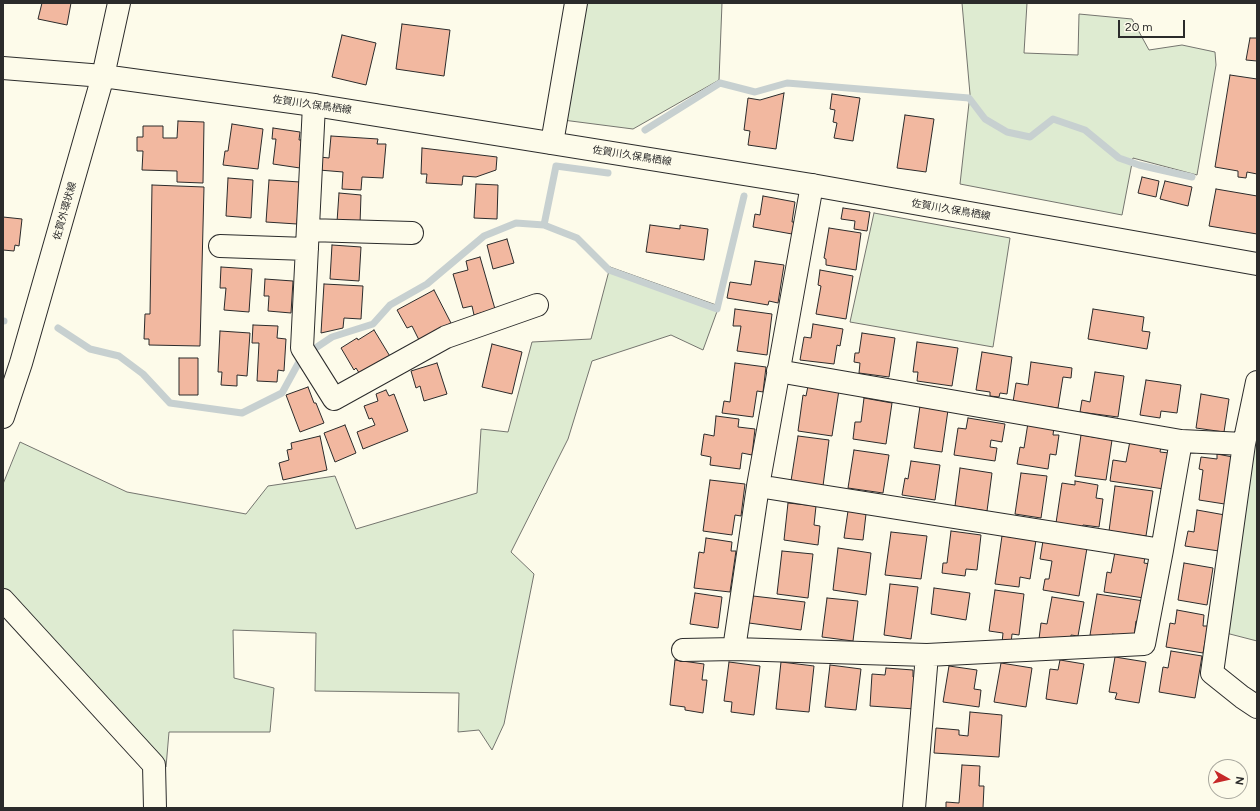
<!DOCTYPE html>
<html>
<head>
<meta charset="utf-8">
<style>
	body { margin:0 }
	#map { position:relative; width:1260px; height:811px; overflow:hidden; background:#fdfbea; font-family:Figtree,sans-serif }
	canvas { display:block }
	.frame { position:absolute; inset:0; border:4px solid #2b2b2b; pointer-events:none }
	.north { position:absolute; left:1208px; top:759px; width:40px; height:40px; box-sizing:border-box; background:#fdfbea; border:1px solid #a9a89e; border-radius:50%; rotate:98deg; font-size:11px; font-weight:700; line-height:16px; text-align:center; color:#2b2b2b }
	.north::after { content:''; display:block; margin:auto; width:14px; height:18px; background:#c62828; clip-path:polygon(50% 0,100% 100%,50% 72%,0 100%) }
	.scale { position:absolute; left:1118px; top:20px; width:67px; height:18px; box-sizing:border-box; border:2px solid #2b2b2b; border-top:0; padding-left:5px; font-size:12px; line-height:14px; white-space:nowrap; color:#2b2b2b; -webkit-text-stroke:3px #fdfbea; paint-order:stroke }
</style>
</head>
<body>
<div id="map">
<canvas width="1260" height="811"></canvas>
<div class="frame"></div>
<div class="north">N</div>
<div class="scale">20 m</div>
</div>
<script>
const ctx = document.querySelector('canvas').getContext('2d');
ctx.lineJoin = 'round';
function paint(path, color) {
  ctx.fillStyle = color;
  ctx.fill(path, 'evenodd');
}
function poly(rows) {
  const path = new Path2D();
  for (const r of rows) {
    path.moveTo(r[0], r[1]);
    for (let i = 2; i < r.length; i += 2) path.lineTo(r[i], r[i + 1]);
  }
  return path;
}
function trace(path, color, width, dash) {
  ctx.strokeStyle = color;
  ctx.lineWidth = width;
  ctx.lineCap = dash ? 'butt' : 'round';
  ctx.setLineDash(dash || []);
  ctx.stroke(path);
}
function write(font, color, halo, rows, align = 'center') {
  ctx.font = font + ' Figtree,"Noto Sans JP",sans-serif';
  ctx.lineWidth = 3;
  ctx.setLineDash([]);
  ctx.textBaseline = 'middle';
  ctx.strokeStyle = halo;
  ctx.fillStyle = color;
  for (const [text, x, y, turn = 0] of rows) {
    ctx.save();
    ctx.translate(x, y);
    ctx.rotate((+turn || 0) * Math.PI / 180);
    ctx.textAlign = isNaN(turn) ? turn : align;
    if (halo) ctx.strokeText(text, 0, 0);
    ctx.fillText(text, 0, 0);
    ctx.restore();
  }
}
const green = poly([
	[582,3,722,3,719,80,633,129,563,120,582,3],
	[962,3,1027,3,1024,53,1078,55,1079,14,1132,19,1149,50,1182,45,1215,52,1216,65,1197,175,1133,158,1122,215,960,184,970,94,962,3],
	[874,213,1010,238,993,347,850,322,874,213],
	[610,267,719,306,703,350,671,335,592,361,568,439,511,552,534,574,504,724,492,750,479,730,458,732,459,693,315,691,316,633,233,630,234,678,274,688,270,732,169,732,166,767,124,726,3,591,3,484,20,442,127,492,246,514,268,486,335,476,356,529,477,493,481,429,508,432,532,342,591,339,610,267],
	[1253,433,1257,434,1257,641,1226,633,1253,433]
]);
const stream = poly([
	[645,130,720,83,755,92,787,83,969,98,985,119,1007,132,1030,137,1053,119,1085,130,1119,158,1139,165,1192,177],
	[544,225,556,166,608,173],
	[3,321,4,321],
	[58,328,90,349,119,356,143,374,170,403,242,413,282,393,299,362],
	[314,349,332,337,373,324,390,305,427,284,484,236,516,223,544,225,577,238,609,270,717,309,744,196]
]);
const building = poly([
	[42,3,71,3,67,25,38,19,42,3],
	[402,24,450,30,444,76,396,69,402,24],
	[342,35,376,43,366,85,332,77,342,35],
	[1250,38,1257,38,1257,61,1246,60,1250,38],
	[1230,75,1257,79,1257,174,1247,172,1246,178,1238,177,1238,171,1215,167,1230,75],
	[784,93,776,149,748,145,750,131,744,130,748,98,760,100,784,93],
	[832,94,860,98,853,141,834,138,837,123,833,122,835,110,830,109,832,94],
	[905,115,934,119,926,172,897,168,905,115],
	[178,121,204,122,203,183,177,182,177,171,142,170,143,151,137,151,137,137,143,137,143,126,163,126,163,138,177,138,178,121],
	[232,124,263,129,258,169,223,165,225,151,228,151,232,124],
	[273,128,300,132,299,140,303,140,300,168,273,164,276,139,272,139,273,128],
	[331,136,378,139,377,144,386,144,383,178,362,177,361,190,342,189,343,172,319,170,320,157,329,158,331,136],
	[422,148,497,157,496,170,476,177,463,176,462,185,426,183,427,174,421,174,422,148],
	[1142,177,1159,181,1156,197,1138,193,1142,177],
	[228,178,253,180,251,218,226,216,228,178],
	[269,180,300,182,297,224,266,222,269,180],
	[1165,181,1192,187,1188,206,1160,199,1165,181],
	[476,184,498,185,497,219,474,218,476,184],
	[152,185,204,187,200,346,149,345,149,339,144,339,145,314,150,314,152,185],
	[1216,189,1257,196,1257,234,1209,226,1216,189],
	[339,193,361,195,360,224,337,222,339,193],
	[763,196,795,202,792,222,794,222,792,234,753,227,755,214,760,215,763,196],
	[843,208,870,212,867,231,854,229,855,221,841,219,843,208],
	[3,217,22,219,19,246,15,245,14,251,3,250,3,217],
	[650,225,680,229,680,225,708,229,704,260,646,252,650,225],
	[829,228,861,233,856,270,826,265,826,259,824,258,829,228],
	[507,239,514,263,493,269,487,245,507,239],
	[332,245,361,247,359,281,330,279,332,245],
	[480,257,495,309,474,315,472,306,463,308,453,274,468,270,466,261,480,257],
	[755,261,784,265,778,303,769,301,768,305,727,298,730,282,751,285,755,261],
	[221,267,252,269,249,312,224,310,226,288,220,288,221,267],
	[820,270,853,276,846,319,816,314,821,286,818,285,820,270],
	[265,279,293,281,291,313,268,311,269,296,264,296,265,279],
	[324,284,363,286,361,319,344,318,343,328,321,333,324,284],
	[434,290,451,323,419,340,412,326,407,328,397,310,434,290],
	[735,309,772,314,767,355,737,351,741,326,733,326,735,309],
	[1093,309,1144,317,1142,331,1150,332,1147,349,1088,339,1093,309],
	[813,324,843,329,840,346,837,345,834,364,800,360,804,337,811,338,813,324],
	[253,325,278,326,277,338,286,339,284,371,278,370,277,382,257,381,259,343,252,343,253,325],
	[374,330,391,358,361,376,356,368,354,370,341,348,357,338,358,340,374,330],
	[220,331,250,333,247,376,237,375,237,386,221,385,222,372,218,372,220,331],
	[862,333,895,338,889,377,859,373,860,363,854,362,855,353,859,353,862,333],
	[917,342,958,348,952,386,917,381,918,372,913,372,917,342],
	[492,344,522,352,512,394,482,387,492,344],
	[982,352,1012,357,1007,394,1000,393,999,397,990,396,990,392,976,390,982,352],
	[179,358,198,358,198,395,179,395,179,358],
	[1031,362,1072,368,1071,378,1063,377,1058,408,1013,402,1016,383,1028,385,1031,362],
	[437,363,447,394,424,401,420,386,416,388,411,371,437,363],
	[735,363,766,367,763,392,757,391,753,417,722,413,724,401,730,402,735,363],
	[1095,372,1124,376,1118,417,1080,412,1082,400,1090,402,1095,372],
	[1146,380,1181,385,1177,413,1161,411,1160,418,1140,415,1146,380],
	[808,386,839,390,832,436,798,431,803,395,806,396,808,386],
	[308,387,314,403,316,403,324,423,300,432,286,395,308,387],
	[386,390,389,396,394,394,408,431,363,449,357,432,375,425,372,418,369,419,364,406,378,401,376,394,386,390],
	[1201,394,1229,399,1224,432,1196,428,1201,394],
	[864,398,892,403,886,444,853,439,855,422,861,422,864,398],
	[920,406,948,410,942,452,914,448,920,406],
	[716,416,739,419,738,427,755,429,752,455,742,453,740,469,710,465,711,457,701,455,704,434,714,436,716,416],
	[968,418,1005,424,1002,442,991,440,990,447,997,448,995,461,954,455,958,428,966,429,968,418],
	[1028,423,1054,427,1053,435,1059,435,1056,455,1050,454,1048,469,1017,464,1020,447,1024,448,1028,423],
	[345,425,356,453,335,462,324,433,345,425],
	[1081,435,1112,440,1106,480,1075,476,1081,435],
	[320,436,327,470,283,480,279,463,289,460,287,450,292,449,291,443,320,436],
	[798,436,829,440,823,486,791,481,798,436],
	[1130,441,1162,441,1160,452,1169,453,1164,489,1110,481,1113,460,1126,462,1130,441],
	[854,450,889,455,883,493,848,488,854,450],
	[1217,454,1238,458,1231,505,1199,500,1203,470,1199,469,1201,457,1217,459,1217,454],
	[911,461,940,465,935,500,902,495,905,478,908,479,911,461],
	[960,468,992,473,987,511,955,506,960,468],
	[1021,473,1047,476,1041,518,1015,514,1021,473],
	[710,480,745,484,741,516,735,515,732,535,703,531,710,480],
	[1075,481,1098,485,1096,498,1103,499,1099,527,1083,525,1082,527,1056,523,1062,483,1075,485,1075,481],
	[1115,486,1153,491,1146,536,1109,531,1115,486],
	[788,503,816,506,814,525,820,526,818,545,784,540,788,503],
	[1197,510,1225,515,1219,551,1185,546,1188,531,1194,532,1197,510],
	[848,511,866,514,863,540,844,538,848,511],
	[951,531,981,535,977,570,966,569,965,576,942,573,943,563,947,563,951,531],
	[891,532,927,536,921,579,885,575,891,532],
	[1002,536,1036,540,1030,579,1020,577,1019,587,995,584,1002,536],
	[706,538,732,542,731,551,736,551,730,592,694,588,699,552,704,553,706,538],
	[1043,541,1087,548,1079,596,1043,590,1045,579,1049,579,1052,561,1040,559,1043,541],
	[838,548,871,553,866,595,833,590,838,548],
	[782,551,813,554,808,598,777,594,782,551],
	[1115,552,1145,557,1144,563,1150,564,1144,598,1104,592,1107,572,1111,573,1115,552],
	[1184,563,1213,568,1207,605,1178,600,1184,563],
	[890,584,918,587,911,639,884,635,890,584],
	[934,588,970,593,966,620,931,614,934,588],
	[995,590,1024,594,1019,635,1012,634,1011,644,1002,643,1003,633,989,631,995,590],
	[695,593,722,597,718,628,690,624,695,593],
	[1097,594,1144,601,1141,622,1136,621,1134,637,1112,634,1111,639,1090,635,1097,594],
	[753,596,805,602,801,630,749,623,753,596],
	[1052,597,1084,602,1078,636,1071,635,1070,644,1039,639,1041,623,1047,624,1052,597],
	[827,598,858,601,853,641,822,637,827,598],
	[1177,610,1204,615,1203,626,1208,626,1203,653,1166,647,1170,623,1175,624,1177,610],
	[1171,651,1202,656,1195,698,1159,692,1163,667,1168,668,1171,651],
	[1115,657,1146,662,1139,703,1115,699,1117,693,1109,692,1115,657],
	[675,660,704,664,702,680,707,680,703,713,685,710,685,707,670,705,675,660],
	[1060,660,1084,664,1077,704,1046,699,1050,669,1058,670,1060,660],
	[729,662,760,666,754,715,731,712,732,702,724,701,729,662],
	[781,662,814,666,809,712,776,709,781,662],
	[1001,663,1032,668,1026,707,994,702,1001,663],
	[830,665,861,669,856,710,825,707,830,665],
	[949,666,977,670,974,689,981,690,979,707,943,702,949,666],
	[886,668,913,670,913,677,917,677,915,709,870,706,872,674,885,675,886,668],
	[970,712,1002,715,999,757,934,753,936,728,959,730,959,735,968,736,970,712],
	[962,765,980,766,979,786,984,786,983,808,984,808,946,808,946,802,959,803,962,765]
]);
const minor = poly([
	[314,105,302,348,334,399,446,337,537,305],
	[552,143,576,3],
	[812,185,758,486,734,649,927,655,1144,644,1162,550,1181,441],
	[308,230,412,233],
	[220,246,307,249],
	[778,371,1181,441,1244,444],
	[1257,382,1244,444,1212,673,1242,697,1257,707],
	[758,486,1162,550],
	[3,600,154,765,155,808],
	[683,650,734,649],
	[914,808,927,655]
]);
const major = poly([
	[3,68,103,76,314,105,812,185,1257,264],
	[3,417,21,363,103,76,119,3]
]);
const streetNames = [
	["佐賀川久保鳥栖線",312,105,8],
	["佐賀川久保鳥栖線",632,156,9],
	["佐賀川久保鳥栖線",951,210,10],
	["佐賀外環状線",65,211,-74]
];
paint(green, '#deebd1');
trace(green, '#74746e', 1);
trace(stream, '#c7d0d0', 7);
paint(building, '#f2b8a0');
trace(building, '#2b2b2b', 1);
trace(minor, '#2b2b2b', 24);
trace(major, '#2b2b2b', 24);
trace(minor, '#fdfbea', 22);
trace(major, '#fdfbea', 22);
write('10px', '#2b2b2b', '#fdfbea', streetNames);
</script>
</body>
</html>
